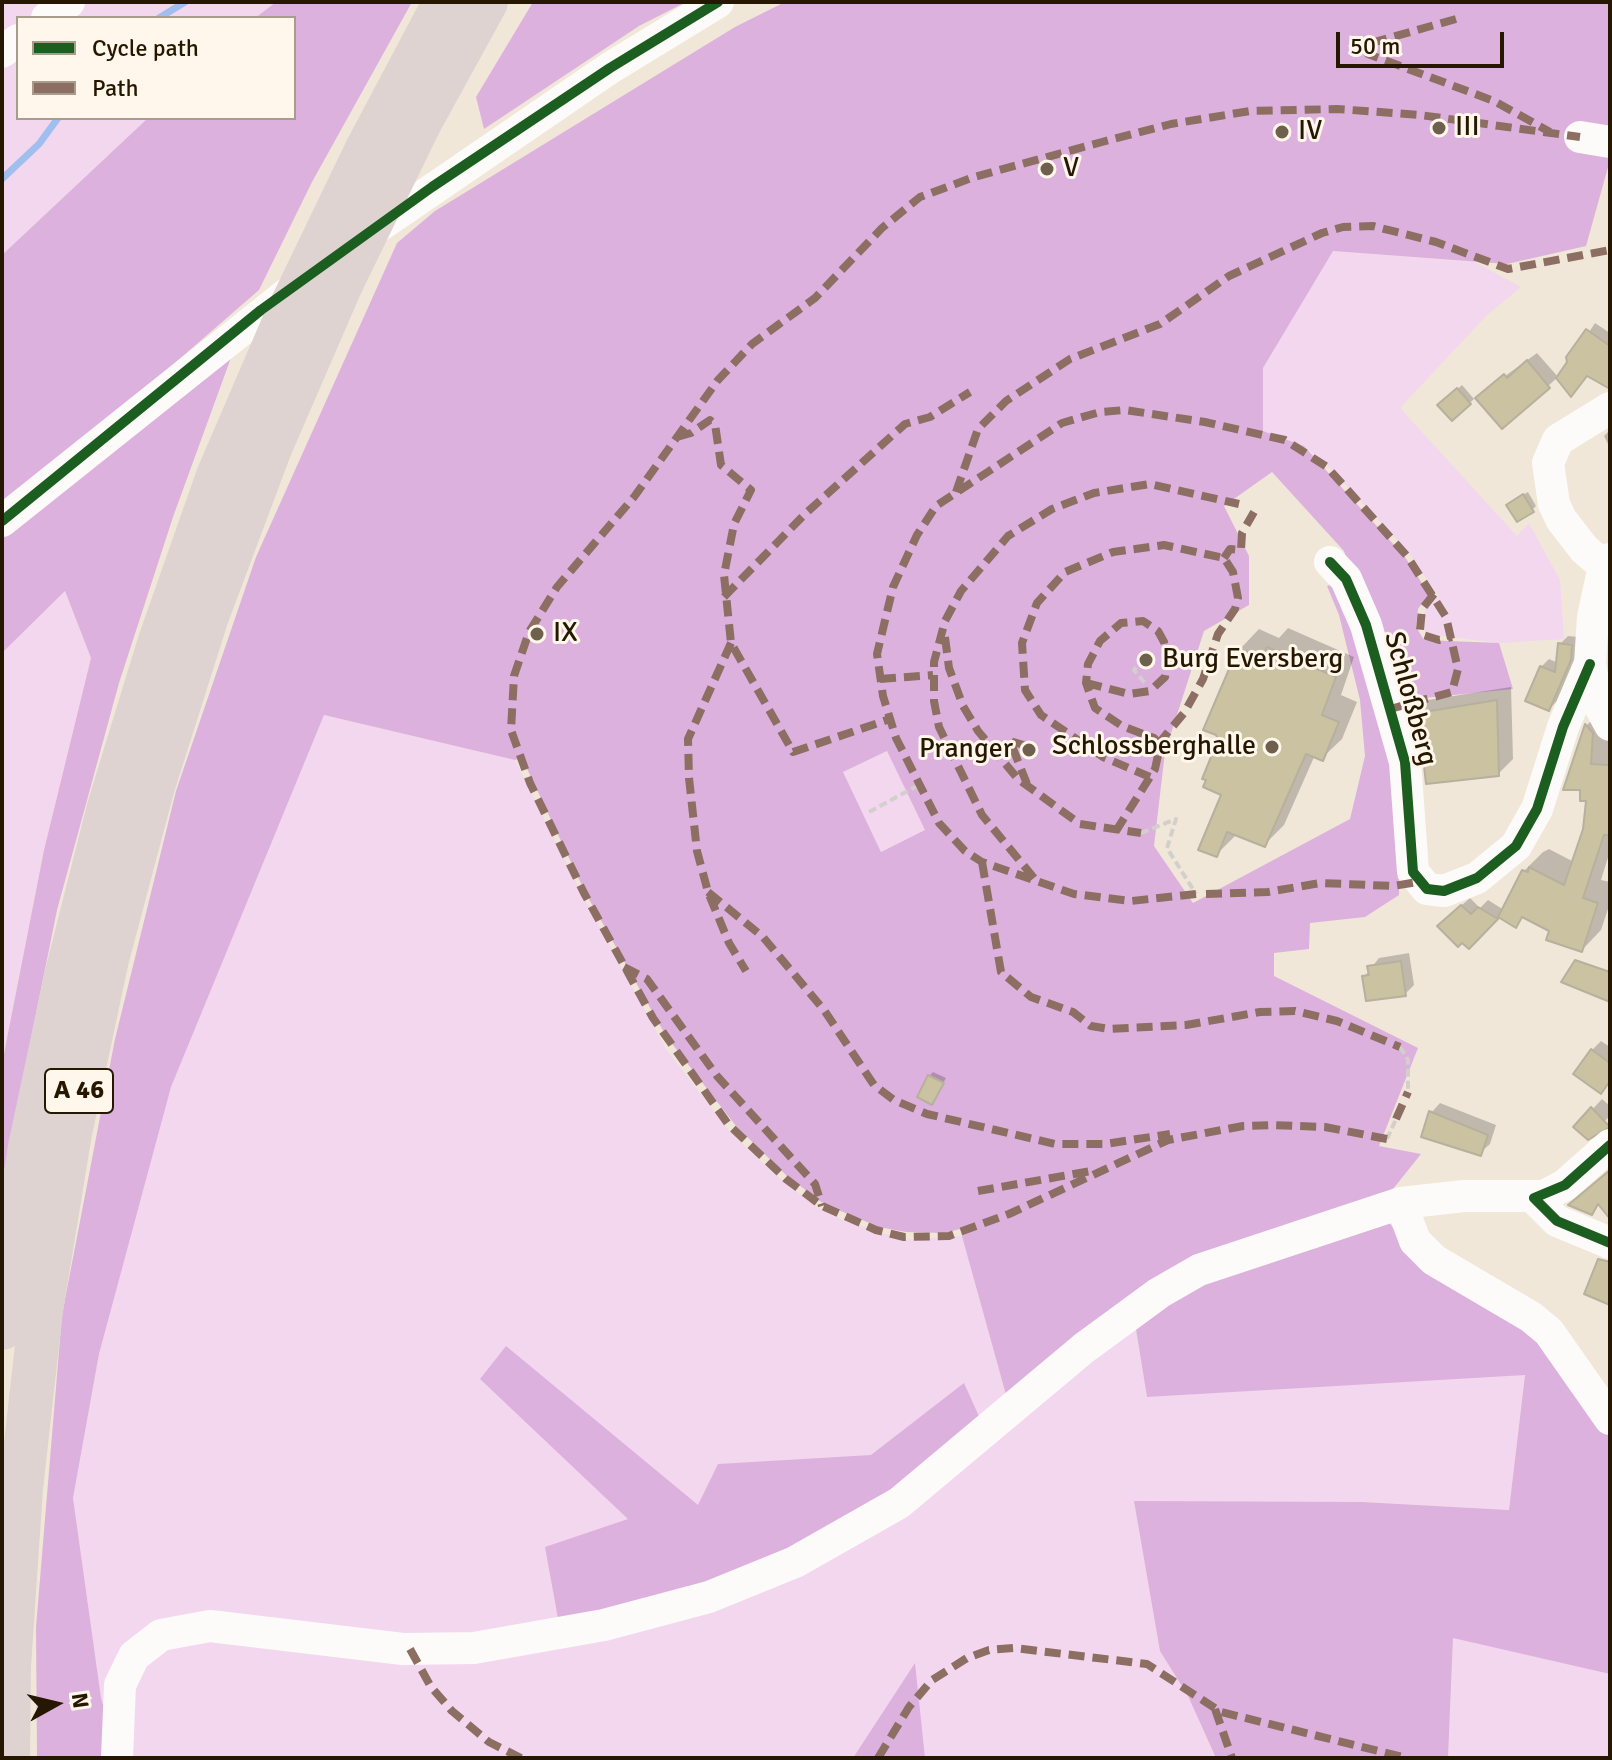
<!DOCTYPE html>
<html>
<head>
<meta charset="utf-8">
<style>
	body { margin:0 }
	#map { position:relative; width:1612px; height:1760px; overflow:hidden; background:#f0e7d9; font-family:Signika,sans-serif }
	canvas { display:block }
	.frame { position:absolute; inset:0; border:4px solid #261700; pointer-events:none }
	.legend { position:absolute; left:16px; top:16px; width:280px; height:104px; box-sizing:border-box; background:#fff7eb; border:2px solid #a89d8d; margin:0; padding:10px 14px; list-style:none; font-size:24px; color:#261700 }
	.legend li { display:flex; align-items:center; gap:16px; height:40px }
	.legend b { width:40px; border:2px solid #a89d8d }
	.north { position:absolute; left:16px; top:1664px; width:80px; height:80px; -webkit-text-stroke:6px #fff7eb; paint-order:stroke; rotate:82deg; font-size:22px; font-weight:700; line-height:32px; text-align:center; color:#261700 }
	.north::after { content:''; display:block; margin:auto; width:28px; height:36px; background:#261700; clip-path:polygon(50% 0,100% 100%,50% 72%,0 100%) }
	.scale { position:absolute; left:1336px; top:32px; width:168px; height:36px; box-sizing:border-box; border:4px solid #261700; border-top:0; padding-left:10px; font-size:24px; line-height:28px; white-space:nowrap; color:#261700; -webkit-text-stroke:6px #fff7eb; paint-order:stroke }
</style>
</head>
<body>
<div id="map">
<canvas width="1612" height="1760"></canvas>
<div class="frame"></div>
<ul class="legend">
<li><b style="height:10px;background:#1b5e20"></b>Cycle path</li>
<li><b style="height:10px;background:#8d6e63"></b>Path</li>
</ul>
<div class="north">N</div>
<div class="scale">50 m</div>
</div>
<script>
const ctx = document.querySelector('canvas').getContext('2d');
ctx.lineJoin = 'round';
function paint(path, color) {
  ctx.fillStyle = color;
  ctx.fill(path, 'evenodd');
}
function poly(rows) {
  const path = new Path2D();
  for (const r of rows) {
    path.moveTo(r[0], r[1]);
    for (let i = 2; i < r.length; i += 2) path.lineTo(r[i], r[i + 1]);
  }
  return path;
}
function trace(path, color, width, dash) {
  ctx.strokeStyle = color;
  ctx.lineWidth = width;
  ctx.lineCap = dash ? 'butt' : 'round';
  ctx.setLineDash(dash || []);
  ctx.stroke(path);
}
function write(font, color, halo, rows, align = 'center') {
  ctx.font = font + ' Signika,sans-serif';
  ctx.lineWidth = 6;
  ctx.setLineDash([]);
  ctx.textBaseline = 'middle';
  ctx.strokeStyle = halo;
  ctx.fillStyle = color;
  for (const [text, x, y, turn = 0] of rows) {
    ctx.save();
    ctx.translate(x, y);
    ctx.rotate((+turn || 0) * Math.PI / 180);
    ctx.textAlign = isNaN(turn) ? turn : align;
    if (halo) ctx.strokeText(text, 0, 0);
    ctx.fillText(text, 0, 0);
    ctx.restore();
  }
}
const green = poly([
	[2,2,276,2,255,18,18,18,18,118,148,118,2,255],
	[1332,251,1475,262,1521,287,1487,315,1400,408,1517,536,1529,523,1560,580,1564,639,1499,643,1426,634,1422,624,1425,610,1438,595,1408,552,1324,462,1304,446,1263,431,1263,368],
	[65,591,91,658,44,850,2,1064,2,653],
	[324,715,515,760,582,894,666,1049,730,1132,774,1174,821,1210,845,1221,905,1240,962,1236,1008,1402,1134,1317,1147,1397,1525,1374,1509,1510,1362,1502,1160,1650,1188,1696,1216,1758,117,1758,101,1698,73,1498,99,1354,171,1087],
	[887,751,926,831,881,852,843,772],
	[1453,1637,1610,1674,1610,1758,1448,1758]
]);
const forest = poly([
	[276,2,412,2,312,182,259,290,100,428,2,506,2,255,148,118,294,118,294,18,255,18],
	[533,2,686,2,639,26,484,129,476,97],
	[785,2,1610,2,1610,160,1586,246,1507,264,1333,251,1263,368,1263,431,1304,446,1405,557,1429,594,1418,609,1416,627,1424,640,1499,643,1513,689,1394,701,1344,551,1272,472,1224,506,1249,556,1249,605,1204,631,1165,752,1154,846,1193,903,1350,819,1365,756,1360,700,1339,615,1327,586,1339,582,1350,604,1401,807,1399,895,1365,917,1310,923,1309,949,1274,953,1274,976,1418,1048,1379,1146,1421,1154,1381,1204,1227,1254,1008,1402,960,1229,944,1233,906,1232,879,1227,824,1204,787,1176,736,1126,666,1036,585,892,522,758,515,760,324,715,171,1087,99,1354,73,1498,101,1698,112,1735,111,1758,37,1758,36,1627,62,1315,115,1039,176,791,256,557,397,243,435,211,735,27],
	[887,751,925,830,881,852,843,772],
	[232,355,173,517,119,683,57,910,2,1182,2,1064,44,850,91,658,65,591,2,653,2,535],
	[1384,1215,1413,1256,1534,1325,1610,1431,1610,1674,1453,1638,1448,1758,1216,1758,1188,1696,1160,1651,1134,1501,1362,1502,1509,1510,1525,1375,1147,1397,1134,1317,1164,1295],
	[506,1346,698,1505,718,1464,871,1455,964,1383,982,1423,897,1497,741,1574,559,1624,545,1547,628,1519,480,1379],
	[915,1663,925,1758,853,1758]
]);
const shadow = poly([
	[1595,323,1610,333,1610,386,1588,374,1572,394,1558,377,1503,426,1487,389,1537,353,1559,378],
	[1462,385,1474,399,1452,418,1440,405],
	[1610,430,1610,448,1604,436],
	[1528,492,1536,506,1532,510,1512,501],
	[1288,628,1354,657,1341,695,1357,702,1342,739,1322,758,1315,755,1284,825,1264,845,1236,835,1216,855,1223,794,1220,740,1240,649,1259,629,1279,638],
	[1568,636,1579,637,1578,650,1557,701,1549,709,1541,667,1549,659,1558,663,1560,644],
	[1511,687,1513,759,1498,774,1425,756,1413,715,1428,700],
	[1605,707,1610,713,1610,851,1601,880,1610,882,1610,903,1601,930,1582,950,1524,916,1516,925,1499,916,1469,946,1448,917,1470,898,1480,908,1488,900,1504,910,1524,871,1543,852,1549,849,1574,862,1585,829,1588,799,1582,789,1566,788,1587,725],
	[1409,953,1414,985,1405,994,1364,977,1379,958],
	[1601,1041,1610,1047,1610,1082,1601,1091,1592,1050],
	[933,1072,946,1078,932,1102,929,1076],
	[1602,1099,1610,1106,1610,1116,1588,1137,1576,1127],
	[1440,1103,1496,1125,1490,1144,1480,1153,1431,1113]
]);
const stream = poly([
	[159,18,185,2],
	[2,179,39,144,58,118]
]);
const building = poly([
	[1586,329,1610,346,1610,389,1587,376,1571,397,1556,378,1567,362,1566,357,1586,329],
	[1527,360,1550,388,1502,429,1475,398,1504,374,1507,378,1527,360],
	[1457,388,1471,404,1452,421,1437,405,1457,388],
	[1523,494,1534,512,1517,522,1506,505,1523,494],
	[1558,643,1572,645,1571,660,1549,711,1525,701,1540,666,1555,672,1558,643],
	[1267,647,1336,677,1322,715,1339,722,1323,761,1306,754,1265,847,1227,832,1217,857,1198,850,1221,795,1203,787,1206,780,1202,779,1218,740,1216,735,1203,730,1238,648,1262,658,1267,647],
	[1497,700,1499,776,1426,784,1423,757,1411,714,1497,700],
	[1585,724,1593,733,1591,764,1610,765,1610,835,1604,835,1583,898,1598,903,1582,952,1546,940,1549,931,1522,917,1516,928,1498,917,1522,870,1528,872,1529,867,1564,885,1583,829,1586,801,1580,801,1580,790,1563,790,1585,724],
	[1461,905,1471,914,1478,907,1498,919,1469,949,1462,943,1458,947,1437,926,1461,905],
	[1575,960,1610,972,1610,1002,1561,982,1575,960],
	[1401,961,1406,996,1366,1001,1362,976,1369,975,1367,966,1401,961],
	[1591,1049,1610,1063,1610,1081,1601,1094,1573,1074,1591,1049],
	[928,1075,944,1083,932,1105,917,1097,928,1075],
	[1591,1107,1610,1127,1588,1140,1573,1127,1591,1107],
	[1429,1111,1488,1135,1481,1156,1421,1137,1429,1111],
	[1610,1170,1610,1219,1598,1204,1592,1215,1568,1205,1610,1170],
	[1598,1259,1610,1262,1610,1305,1584,1294,1598,1259]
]);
const path = poly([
	[1136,667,1134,670,1145,683],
	[869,812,917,786],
	[1141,833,1176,819,1167,848,1196,894],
	[1400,1047,1408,1060,1408,1092],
	[1387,1139,1396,1119]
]);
const minor = poly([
	[47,18,69,2],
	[2,52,18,40],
	[1580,137,1610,142],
	[366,235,610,68,718,2],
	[2,521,303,281],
	[1610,559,1604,566,1593,617,1590,664,1596,699,1610,725],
	[1330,562,1346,579,1366,625,1405,762,1413,872,1427,889,1444,891,1477,878,1516,846,1537,809,1563,727,1590,664],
	[1604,566,1584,549,1561,519,1554,504,1548,463,1558,440,1610,408],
	[1534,1198,1557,1221,1610,1243],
	[1401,1203,1415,1241,1434,1260,1531,1317,1549,1332,1610,1419],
	[117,1758,120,1685,134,1656,161,1635,210,1626,403,1649,474,1648,604,1625,709,1597,795,1562,899,1503,1084,1348,1159,1293,1199,1270,1401,1203,1464,1196,1544,1196,1565,1185,1610,1145]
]);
const highway = poly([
	[2,1328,30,1147,66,977,109,807,160,641,218,476,289,311,367,149,445,2],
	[8,1758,9,1666,21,1488,41,1310,70,1133,107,959,153,786,207,616,270,448,341,284,419,124,486,2]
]);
const quiet = poly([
	[1456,19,1371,43,1366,50,1368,54,1494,101,1550,132],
	[677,437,691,433,710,420,715,424,721,465,751,490,734,524,724,575,731,643,793,752,890,719],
	[956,492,978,429,1006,401,1070,359,1160,324,1229,276,1322,233,1343,227,1373,226,1436,242,1508,269,1610,250],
	[1224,558,1230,549,1241,550,1242,533,1254,512],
	[1434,594,1422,609,1420,630,1423,635,1439,640,1452,637],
	[724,597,805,514,905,424,930,417,970,392],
	[945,637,949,668,963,706,978,731,1018,779,1080,824,1141,833],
	[731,643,688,739,689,778,697,851,708,892,729,943,746,971],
	[880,679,933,675],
	[1086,683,1129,694,1150,691,1165,677,1168,660,1164,642,1158,631,1143,621,1121,623,1100,641,1088,664,1086,683,1095,708,1122,726,1154,738,1160,746,1155,769,1116,831],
	[1027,746,1010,741,1027,784],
	[1150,777,1103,757,1041,715,1025,690,1022,643,1037,603,1065,572,1113,552,1164,545,1224,558,1233,572,1238,598,1235,609,1218,634,1203,679,1184,713,1159,743],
	[982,862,1001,972,1031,997,1073,1012,1091,1026,1109,1029,1186,1025,1260,1012,1295,1011,1337,1021,1400,1047],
	[1034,878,982,815,939,727,934,701,934,662,945,621,961,591,1008,536,1052,509,1094,493,1150,484,1239,504],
	[708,892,763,937,824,1010,874,1085,894,1100,927,1114,1055,1144,1105,1144,1170,1134],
	[1196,894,1131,901,1074,894,982,862,965,851,939,823,896,738,883,696,877,654,893,587,917,535,936,506,1062,423,1100,412,1125,410,1205,422,1285,440,1327,467,1407,556,1446,617,1458,669,1452,692,1390,709],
	[1206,894,1268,892,1320,883,1393,886,1418,882],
	[624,967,647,979,717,1076,815,1184,822,1206],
	[1396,1119,1408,1092],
	[1387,1139,1325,1127,1272,1125,1243,1126,1168,1140,1009,1214,949,1236,904,1237,876,1230,822,1206,786,1179,728,1124,653,1018,584,893,530,783,511,730,514,676,529,632,557,587,634,497,718,380,752,344,815,298,882,228,920,197,974,177,1102,142,1171,124,1250,111,1337,109,1420,115,1580,137],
	[978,1191,1091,1171],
	[410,1649,431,1687,452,1711,489,1742,521,1758],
	[1215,1709,1232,1758],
	[878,1758,909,1707,932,1680,967,1658,989,1650,1014,1648,1147,1664,1221,1712,1407,1758]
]);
const cycleway = poly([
	[2,521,261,310,432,187,610,68,718,2],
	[1330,562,1346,579,1366,625,1405,762,1413,872,1427,889,1444,891,1477,878,1516,846,1537,809,1563,727,1590,664],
	[1610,1145,1565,1185,1534,1198,1557,1221,1610,1243]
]);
const markers = [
	[1439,128,8,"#6d604c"],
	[1282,132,8,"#6d604c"],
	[1047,169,8,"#6d604c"],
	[537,634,8,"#6d604c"],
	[1146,660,8,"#6d604c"],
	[1272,747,8,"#6d604c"],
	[1029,750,8,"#6d604c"]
];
const shields = [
	[79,1091,68]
];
const shieldNames = [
	["A 46",79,1091]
];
const poiNames = [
	["III",1455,128],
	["IV",1298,132],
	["V",1063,169],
	["IX",553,634],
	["Burg Eversberg",1162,660],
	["Schlossberghalle",1256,747,"right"],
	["Pranger",1013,750,"right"]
];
const streetNames = [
	["Schloßberg",1410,699,75]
];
paint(green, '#f2d7ee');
paint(forest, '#ddb1de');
paint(shadow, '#0003');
trace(stream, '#a0bfef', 7);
paint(building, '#cac2a1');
trace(building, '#b7b09c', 2);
trace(path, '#d3cfcb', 4, [8, 4]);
trace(minor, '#fdfbf9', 32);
trace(highway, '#dfd3d2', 44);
trace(quiet, '#8d6e63', 8, [16, 8]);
trace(cycleway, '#1b5e20', 10);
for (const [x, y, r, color] of markers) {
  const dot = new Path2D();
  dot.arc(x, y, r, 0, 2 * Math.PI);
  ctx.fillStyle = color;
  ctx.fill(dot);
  trace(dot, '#fff7eb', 3);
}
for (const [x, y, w] of shields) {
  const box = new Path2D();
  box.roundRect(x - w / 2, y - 22, w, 44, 6);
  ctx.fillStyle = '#fff7eb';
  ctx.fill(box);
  trace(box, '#261700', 2);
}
write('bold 26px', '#261700', null, shieldNames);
write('28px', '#261700', '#fff7eb', poiNames, 'left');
write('28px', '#261700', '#fff7eb', streetNames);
</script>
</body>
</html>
